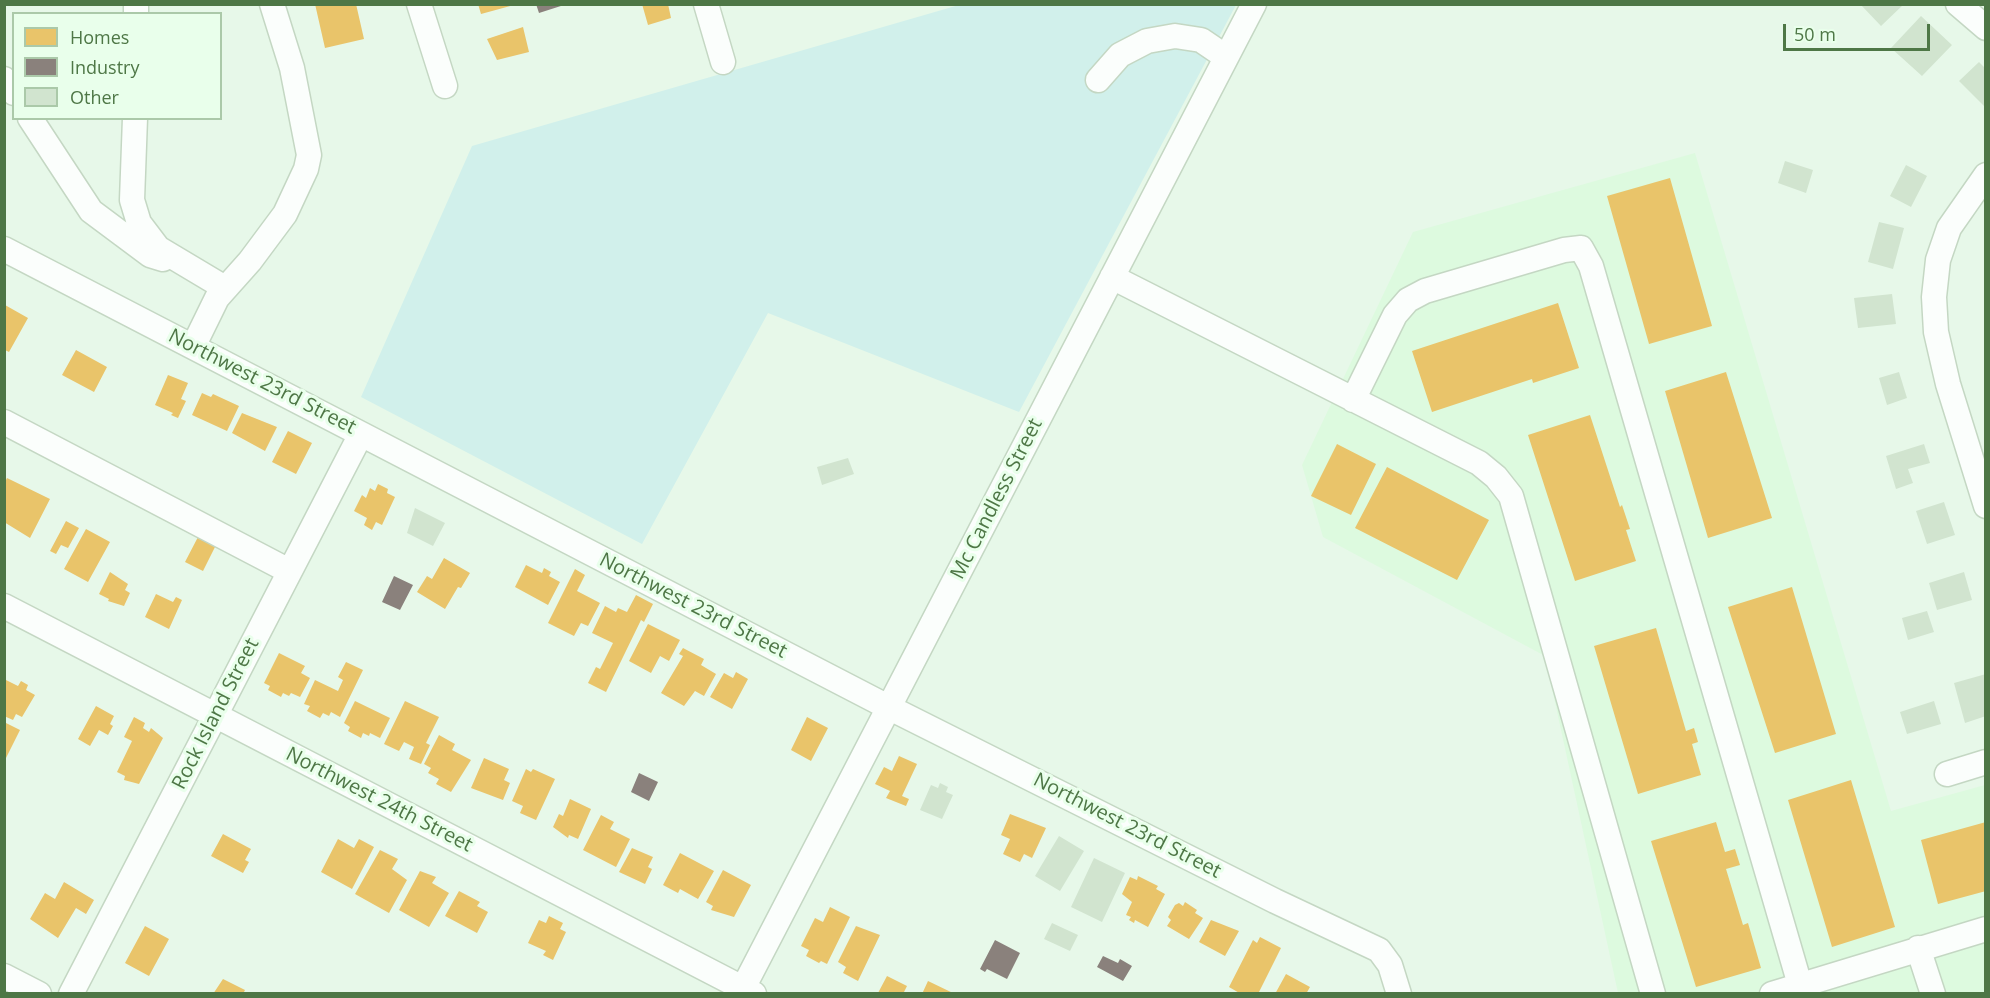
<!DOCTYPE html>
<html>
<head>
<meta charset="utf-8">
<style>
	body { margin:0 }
	#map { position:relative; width:1990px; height:998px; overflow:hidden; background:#e7f8e9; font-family:"Open Sans",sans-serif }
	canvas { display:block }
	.frame { position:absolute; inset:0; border:6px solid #4e7746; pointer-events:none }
	.legend { position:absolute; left:12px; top:12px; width:210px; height:108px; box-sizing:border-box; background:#e9ffeb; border:2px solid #abc9a9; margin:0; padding:8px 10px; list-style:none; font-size:18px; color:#4e7746 }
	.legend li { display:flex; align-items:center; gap:12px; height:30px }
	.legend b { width:30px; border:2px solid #abc9a9 }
	.scale { position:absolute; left:1783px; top:24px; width:147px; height:27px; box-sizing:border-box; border:3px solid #4e7746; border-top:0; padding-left:8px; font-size:18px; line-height:21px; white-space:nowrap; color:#4e7746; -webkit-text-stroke:4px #e9ffeb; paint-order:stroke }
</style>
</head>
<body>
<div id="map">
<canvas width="1990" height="998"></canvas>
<div class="frame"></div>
<ul class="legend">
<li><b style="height:16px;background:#e9c46a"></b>Homes</li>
<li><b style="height:16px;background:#8a817c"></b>Industry</li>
<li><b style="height:16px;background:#d1e4cf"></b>Other</li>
</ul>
<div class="scale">50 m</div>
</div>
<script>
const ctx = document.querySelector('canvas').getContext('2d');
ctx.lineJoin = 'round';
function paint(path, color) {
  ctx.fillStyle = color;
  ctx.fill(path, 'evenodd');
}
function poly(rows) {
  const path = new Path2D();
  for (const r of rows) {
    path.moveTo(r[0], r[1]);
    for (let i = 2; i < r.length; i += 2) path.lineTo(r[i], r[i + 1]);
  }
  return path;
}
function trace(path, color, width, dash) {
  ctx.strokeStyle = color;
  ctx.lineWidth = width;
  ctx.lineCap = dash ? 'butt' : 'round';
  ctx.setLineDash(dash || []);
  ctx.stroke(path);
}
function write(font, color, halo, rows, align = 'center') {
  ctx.font = font + ' "Open Sans",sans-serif';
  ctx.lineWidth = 6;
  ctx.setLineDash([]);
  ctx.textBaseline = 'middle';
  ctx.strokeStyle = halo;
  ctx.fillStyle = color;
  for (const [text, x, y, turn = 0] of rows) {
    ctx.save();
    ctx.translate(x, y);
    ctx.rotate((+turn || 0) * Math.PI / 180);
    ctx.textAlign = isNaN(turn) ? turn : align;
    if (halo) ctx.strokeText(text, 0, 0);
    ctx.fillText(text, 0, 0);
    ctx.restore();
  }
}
const residential = poly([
	[1695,153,1891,811,1985,785,1985,993,1618,993,1545,656,1323,537,1302,465,1413,232]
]);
const green = poly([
	[959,5,1236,5,1019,412,768,313,642,544,361,397,472,146]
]);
const homes = poly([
	[315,4,356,4,364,39,325,48],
	[478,4,514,4,514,5,481,14],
	[642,4,668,4,671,18,648,25],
	[523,27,529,52,497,60,487,39],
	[1670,178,1712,326,1649,344,1607,196],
	[1558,303,1579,368,1533,383,1532,379,1432,412,1412,351],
	[5,305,28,318,9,352,5,350],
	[76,350,107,367,94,392,62,375],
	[1726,372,1772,518,1708,538,1665,391],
	[168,375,188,383,181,399,186,401,178,418,171,415,173,413,155,405],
	[202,393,211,397,213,394,239,406,227,431,192,415],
	[242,413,277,427,265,451,232,433],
	[1590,415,1620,507,1622,505,1630,529,1626,530,1636,561,1575,581,1528,435],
	[288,431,312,443,296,474,272,462],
	[1337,444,1376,464,1351,515,1311,496],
	[1387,467,1489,520,1457,580,1355,528],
	[7,478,50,499,30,538,4,522,4,484],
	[378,484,388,489,387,493,395,497,382,525,376,522,372,530,364,525,367,518,354,511,362,495,366,498,370,488,375,491],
	[66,521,79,528,68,548,61,545,56,554,50,551],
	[86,529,110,542,88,582,64,569],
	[198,537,216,545,203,571,185,562],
	[444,558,470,573,461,588,458,587,445,609,417,592,427,576,432,579],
	[526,565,542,573,544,568,551,572,549,576,560,582,548,605,515,587],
	[575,569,585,575,577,591,600,603,588,626,581,623,574,636,548,623],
	[110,572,128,584,125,590,130,593,124,606,108,601,109,599,99,594],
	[1792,587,1836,734,1775,753,1728,607],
	[156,594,173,602,176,597,182,600,169,629,145,617],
	[636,595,653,604,644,622,641,620,606,692,588,683,596,667,600,669,613,643,592,633,605,606,616,612,618,608,627,612],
	[648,624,680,640,669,661,660,656,651,673,629,661],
	[1656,628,1686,731,1694,728,1698,742,1692,744,1701,775,1638,794,1594,646],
	[683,648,704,659,701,665,716,674,704,696,695,691,684,706,661,693,683,656,679,654],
	[279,653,305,666,301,673,310,678,300,697,291,693,289,696,283,693,281,697,268,690,270,686,264,683],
	[346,662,363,670,340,717,331,712,329,716,323,713,320,718,307,711,310,706,304,704,315,680,338,691,343,680,338,677],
	[736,672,748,679,732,709,710,697,724,673,733,678],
	[4,679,18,686,21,681,28,685,26,690,35,695,22,717,16,714,13,720,4,716],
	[355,701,390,718,380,738,370,733,369,736,363,733,361,738,348,731,350,727,344,723],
	[405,701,439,717,426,743,430,745,421,764,409,759,414,747,404,742,399,751,384,744],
	[96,706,114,716,110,724,113,726,108,735,99,730,90,746,78,739],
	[134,717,145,723,143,728,149,732,151,728,163,738,139,784,124,780,125,776,117,772,132,741,124,737],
	[807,717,828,728,811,761,791,750],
	[4,722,20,730,4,762],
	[439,735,455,744,452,750,471,760,451,792,436,784,439,779,428,773,431,768,424,764],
	[899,756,917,764,902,796,909,799,906,806,886,798,890,791,875,784,884,767,892,771],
	[484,758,509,769,504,780,510,783,503,800,471,788],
	[526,769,531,772,533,769,555,779,536,820,520,813,523,806,512,801],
	[1851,780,1895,927,1832,947,1788,800],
	[570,799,591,809,578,839,569,835,568,838,553,827,559,814,563,816],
	[1010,814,1046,828,1032,858,1024,854,1020,862,1003,854,1010,839,1001,835],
	[601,815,614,822,610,829,630,839,616,867,583,850],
	[1716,822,1725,852,1735,849,1740,865,1726,869,1743,925,1748,923,1761,968,1696,987,1651,841],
	[1986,822,1986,891,1938,904,1921,840],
	[223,834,251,849,245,860,249,862,243,873,211,856],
	[338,839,354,848,359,839,374,847,352,889,321,872],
	[632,848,653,857,648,867,652,869,645,884,619,872],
	[380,850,398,859,392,869,407,880,389,913,355,894],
	[680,853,714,871,698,899,680,889,678,893,663,885],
	[723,870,751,885,734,917,711,910,713,906,706,902],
	[420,871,436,877,432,883,449,893,429,927,399,910],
	[1138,876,1158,886,1156,889,1165,894,1148,927,1135,920,1134,923,1129,920,1131,917,1126,915,1132,902,1122,894,1130,877,1137,880],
	[64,882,94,900,86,914,76,908,58,938,30,919,45,893,55,899],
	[459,891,480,902,477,906,488,912,477,933,445,916],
	[1185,902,1197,910,1195,913,1203,918,1189,939,1167,926,1171,920,1168,917,1175,905,1179,903,1183,906],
	[830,907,850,917,827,964,821,961,819,963,806,956,809,950,801,946,815,918,823,922],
	[549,916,563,923,560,929,566,932,553,960,543,955,546,951,528,943,539,920,546,923],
	[1211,920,1239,931,1225,956,1199,942],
	[145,926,169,939,149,976,125,963],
	[856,926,880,935,858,981,843,973,846,967,838,962],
	[1260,937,1281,948,1258,994,1241,994,1229,987,1253,940,1257,943],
	[1286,974,1310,987,1306,994,1275,994],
	[887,976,907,986,903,994,878,993],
	[223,979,245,990,243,994,213,994],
	[928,981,955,994,922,994]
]);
const industry = poly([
	[536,4,564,4,564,5,539,13],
	[394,576,413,585,400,610,382,602],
	[639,773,658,782,649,801,631,792],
	[995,940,1020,953,1007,979,987,969,985,972,980,969],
	[1103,956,1118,963,1120,959,1132,966,1123,981,1097,967]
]);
const building = poly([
	[1861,5,1903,5,1881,26],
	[1921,16,1952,45,1922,76,1891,48],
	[1979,62,1986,69,1986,108,1959,81],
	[1785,161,1813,170,1806,193,1778,183],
	[1906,165,1927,176,1911,207,1890,196],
	[1879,222,1904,228,1893,269,1868,262],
	[1892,294,1896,324,1858,328,1854,298],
	[1899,372,1907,398,1887,405,1879,378],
	[1924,444,1930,463,1908,469,1913,483,1896,489,1886,456],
	[848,458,854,474,822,485,817,467],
	[1944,502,1955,535,1927,544,1916,511],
	[415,508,445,523,433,546,407,533],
	[1964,572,1972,600,1937,610,1929,583],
	[1927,611,1934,632,1908,640,1902,618],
	[1986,674,1986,716,1965,723,1954,683],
	[1934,701,1941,724,1907,734,1900,712],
	[940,783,948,787,946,792,953,795,942,819,920,810,931,785,938,788],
	[1059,836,1084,851,1060,891,1035,876],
	[1094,858,1125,873,1102,922,1071,907],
	[1052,923,1078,935,1070,951,1044,939]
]);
const minor = poly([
	[136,4,136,14],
	[419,4,445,86],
	[706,4,723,62],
	[1958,4,1986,28],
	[4,79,14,93],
	[1098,80,1120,55,1147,41,1175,36,1201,40,1226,57],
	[30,118,91,211,150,255,163,259],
	[135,118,132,200,139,223,158,248,225,288],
	[1986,175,1949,228,1938,260,1934,297,1936,332,1948,384,1986,506],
	[4,249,888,707,1275,901,1379,950,1390,965,1399,994],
	[1112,277,1479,463,1496,477,1511,496,1653,994],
	[193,347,217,298,250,261,285,214,306,169,309,155,292,68,272,4],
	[1353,400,1395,315,1408,300,1425,291,1564,250,1581,248,1591,266,1800,985],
	[4,422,289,571],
	[4,606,754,994],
	[1947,774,1986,762],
	[1918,948,1933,994],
	[4,976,39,994],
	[71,994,361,434],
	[740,994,1254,4],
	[1772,994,1986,929]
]);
const streetNames = [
	["Northwest 23rd Street",262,382,27],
	["Mc Candless Street",997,499,-63],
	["Northwest 23rd Street",693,606,27],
	["Rock Island Street",216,714,-63],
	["Northwest 24th Street",379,800,27],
	["Northwest 23rd Street",1127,826,27]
];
paint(residential, '#ddfadf');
paint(green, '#d1f0eb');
paint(homes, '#e9c46a');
paint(industry, '#8a817c');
paint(building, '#d1e4cf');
trace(minor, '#c4d7c3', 27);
trace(minor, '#fbfefc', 24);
write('20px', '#4e7746', '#e9ffeb', streetNames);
</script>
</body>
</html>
